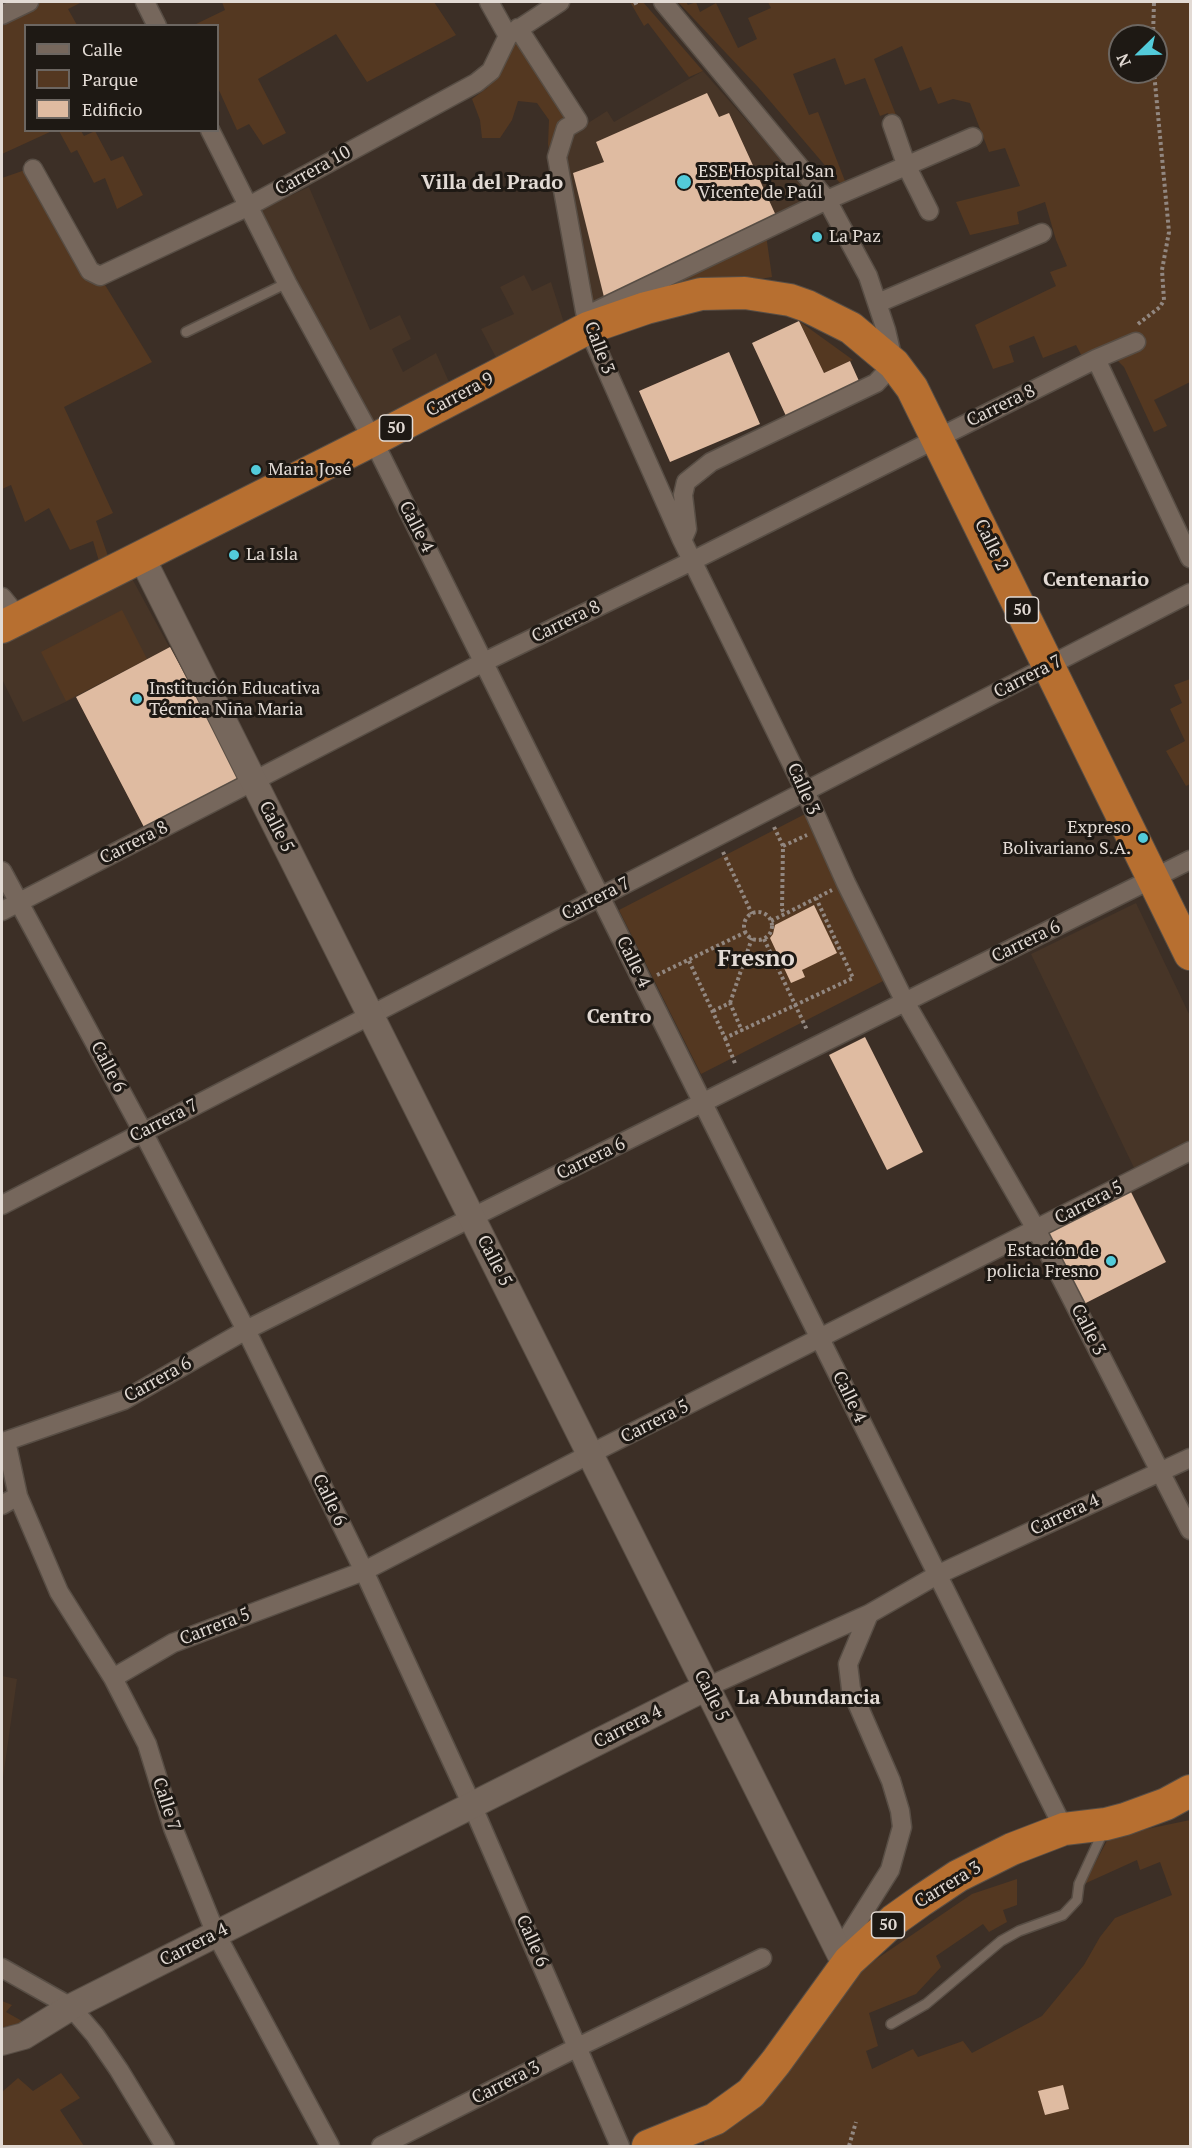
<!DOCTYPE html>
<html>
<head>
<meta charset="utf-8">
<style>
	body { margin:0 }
	#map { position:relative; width:1192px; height:2148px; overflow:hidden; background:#3c2f26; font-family:"PT Serif",serif }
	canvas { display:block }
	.frame { position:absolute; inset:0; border:3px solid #e2dad4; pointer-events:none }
	.legend { position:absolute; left:24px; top:24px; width:195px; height:108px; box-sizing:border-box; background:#1e1914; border:2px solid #6c6661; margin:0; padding:8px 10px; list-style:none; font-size:18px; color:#e2dad4 }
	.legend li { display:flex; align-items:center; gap:12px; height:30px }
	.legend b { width:30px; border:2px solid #6c6661 }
	.north { position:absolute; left:1108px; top:24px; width:60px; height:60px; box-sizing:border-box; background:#1e1914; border:2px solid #6c6661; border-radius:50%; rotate:247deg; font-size:16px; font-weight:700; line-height:24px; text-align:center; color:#e2dad4 }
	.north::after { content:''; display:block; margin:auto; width:21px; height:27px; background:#53cbda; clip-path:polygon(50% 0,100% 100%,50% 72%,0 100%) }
</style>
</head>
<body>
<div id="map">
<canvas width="1192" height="2148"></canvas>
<div class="frame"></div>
<ul class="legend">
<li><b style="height:8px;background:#76675c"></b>Calle</li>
<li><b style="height:16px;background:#543821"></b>Parque</li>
<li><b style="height:16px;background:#dfbba1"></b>Edificio</li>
</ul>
<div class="north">N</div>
</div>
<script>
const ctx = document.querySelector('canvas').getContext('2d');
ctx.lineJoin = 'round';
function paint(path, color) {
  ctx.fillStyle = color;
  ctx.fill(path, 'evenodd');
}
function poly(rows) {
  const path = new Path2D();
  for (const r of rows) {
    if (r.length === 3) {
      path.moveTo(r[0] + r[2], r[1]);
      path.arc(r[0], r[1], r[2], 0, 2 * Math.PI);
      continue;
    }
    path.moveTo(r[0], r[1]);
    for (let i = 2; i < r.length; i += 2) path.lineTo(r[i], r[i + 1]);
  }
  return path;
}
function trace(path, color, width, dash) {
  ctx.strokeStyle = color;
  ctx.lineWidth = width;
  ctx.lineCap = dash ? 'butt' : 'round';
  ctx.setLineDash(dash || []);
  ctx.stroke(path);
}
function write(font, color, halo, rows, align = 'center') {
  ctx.font = font + ' "PT Serif",serif';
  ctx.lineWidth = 6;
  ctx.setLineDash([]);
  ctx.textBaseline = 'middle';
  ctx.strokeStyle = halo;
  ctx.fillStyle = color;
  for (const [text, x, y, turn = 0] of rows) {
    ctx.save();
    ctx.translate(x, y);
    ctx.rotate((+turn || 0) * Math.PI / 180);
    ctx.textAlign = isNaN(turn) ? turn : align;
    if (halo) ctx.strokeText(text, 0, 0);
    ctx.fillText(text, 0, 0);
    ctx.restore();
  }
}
const built = poly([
	[703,71,821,205,595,305,564,158,570,130,585,125,607,111,614,122],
	[309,187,370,330,400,315,411,339,392,349,403,372,436,353,453,391,377,429,255,212],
	[524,275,532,291,551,282,564,323,501,367,481,329,514,314,500,287],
	[129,573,242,781,145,829,76,697,23,722,2,679,2,635],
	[1136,903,1190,1016,1190,1148,1137,1174,1031,954],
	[2,1676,17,1679,2,1785]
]);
const green = poly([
	[41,2,82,2,68,9,77,25,26,26,26,130,52,131,2,154,2,20],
	[222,2,434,2,456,35,367,82,336,34,258,79,286,133,263,145,249,124,237,130,218,88,218,26,194,25,225,10],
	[630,2,643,2,703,71,689,77,648,23,644,26],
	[678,2,686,2,688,5,696,2,700,12,716,3,738,48,757,39,748,18,771,8,768,2,1190,2,1190,382,1154,400,1167,426,1154,432,1124,367,1113,356,1087,366,1076,345,1043,358,1034,336,1009,346,1014,362,993,369,975,325,1056,286,1050,272,1067,266,1056,240,1045,202,1017,212,1019,224,970,235,956,202,1020,186,1005,148,989,152,970,103,953,99,938,104,931,87,920,91,902,46,874,59,898,120,892,122,888,113,880,116,865,78,845,85,835,58,793,74,809,115,818,112,845,181,840,183,758,87],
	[1120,36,1156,36,1156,72,1120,72],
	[523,38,582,126,570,131,564,158,595,305,578,317,548,144,549,120,537,103,518,101,512,120,500,138,482,138,480,120,472,99,487,88,506,61,510,47],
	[59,131,81,131,84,136,95,131,111,161,123,156,143,195,117,209,105,178,94,183,77,150,71,153],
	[28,169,93,284,102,280,152,362,64,407,113,513,96,521,110,562,101,568,93,541,70,550,49,508,25,522,11,485,2,489,2,178],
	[766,235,772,277,681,292,593,323],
	[799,321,853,360,824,373],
	[122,610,147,659,66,701,41,652],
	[1190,679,1190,784,1186,786,1166,751,1185,741,1170,709,1182,703,1174,685],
	[809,812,887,979,701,1074,619,910],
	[1190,1820,1190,2146,705,2146,702,2138,859,1971,972,1894,1017,1879,1017,1905,1003,1910,1007,1922,989,1932,983,1924,936,1956,941,1967,916,1994,869,2013,878,2046,866,2051,872,2069,913,2049,918,2057,963,2041,972,2053,1042,2016,1084,1965,1100,1937,1115,1918,1172,1895,1160,1862,1140,1870,1137,1860,1084,1884,1109,1837],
	[2,2001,12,2005,6,2012,29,2025,2,2034],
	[61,2073,80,2098,60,2110,84,2146,2,2146,2,2092,18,2078,33,2091]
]);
const building = poly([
	[707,93,719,117,729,113,778,220,604,297,573,173,604,162,596,142],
	[799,321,824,373,850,361,859,381,786,416,752,343],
	[729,352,760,424,670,462,639,391],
	[170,647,242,781,145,829,76,697],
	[814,905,837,953,802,970,805,977,791,983,770,938,773,934,775,925],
	[865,1037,923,1152,887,1170,829,1055],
	[1129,1188,1166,1262,1080,1306,1042,1231],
	[1063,2085,1069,2109,1045,2115,1038,2091]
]);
const path = poly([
	[635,2,637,6],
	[1153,36,1154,2],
	[1138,324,1160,307,1164,300,1162,270,1169,232,1154,72],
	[774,827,783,846,782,909,784,914],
	[783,846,807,835],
	[723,852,752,914],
	[758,926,14],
	[771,921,832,890],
	[764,939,807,1030],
	[689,961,725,1038,853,978,816,898],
	[657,975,746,932],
	[730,1003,752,938],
	[713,1011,730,1003,742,1031],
	[725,1038,736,1066],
	[849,2146,856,2122]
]);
const lane = poly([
	[186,332,287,283],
	[891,2024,926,2004,1001,1941,1019,1931,1063,1915,1077,1900,1079,1884,1103,1832]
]);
const street = poly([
	[145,2,157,26],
	[489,2,508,36],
	[663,2,827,200,868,276,886,330,894,364,876,383,711,462,686,482,683,495,687,529,684,536],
	[2,15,29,2],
	[518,28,578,121,566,128,557,157,588,328,682,540,805,791,846,883,905,1002,1036,1229,1190,1530],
	[892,124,907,167,929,211],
	[210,130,287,283,373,440,1064,1829],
	[33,169,90,271,100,276,249,206,476,83,491,71,508,36,560,2],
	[878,303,1042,233],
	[596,311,827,200,973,137],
	[1096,359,1190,558],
	[2,597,19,618],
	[2,871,143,1132,246,1330,364,1571,472,1805,620,2146],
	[2,911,484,662,692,561,1096,359,1136,342],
	[2,1205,1190,593],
	[2,1505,18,1496],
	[113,1678,173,1643,364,1571,590,1454,1190,1151],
	[707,1687,869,1614,937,1575,1190,1458],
	[839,1951,890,1870,902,1827,900,1811,891,1781,851,1689,848,1664,869,1614],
	[2,1968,71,2007,95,2035,119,2070,165,2146],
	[330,2146,216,1934,173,1828,147,1744,113,1678,59,1592,18,1496,6,1441,124,1400,246,1330,1190,860],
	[381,2146,578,2047,762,1958]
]);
const secondary = poly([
	[141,556,846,1966],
	[2,2042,24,2036,71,2007,707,1687]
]);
const highway = poly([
	[2,627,373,440,588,328,646,308,701,294,745,293,790,300,807,306,851,328,894,364,912,388,1190,954],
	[648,2146,715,2119,751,2093,776,2062,849,1961,894,1920,922,1900,958,1876,1012,1849,1064,1829,1106,1824,1125,1819,1166,1804,1190,1791]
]);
const markers = [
	[684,182,8,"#53cbda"],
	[817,237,6,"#53cbda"],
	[256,470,6,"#53cbda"],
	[234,555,6,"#53cbda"],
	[137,699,6,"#53cbda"],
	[1143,838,6,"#53cbda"],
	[1111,1261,6,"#53cbda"]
];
const shields = [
	[396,428,33],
	[1022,610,33],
	[888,1925,33]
];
const shieldNames = [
	["50",396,428],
	["50",1022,610],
	["50",888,1925]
];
const streetNames = [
	["Carrera 10",313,171,-29],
	["Calle 3",599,348,69],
	["Carrera 9",460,395,-28],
	["Carrera 8",1001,406,-26],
	["Calle 4",416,527,63],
	["Calle 2",991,545,64],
	["Carrera 8",566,622,-26],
	["Carrera 7",1028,677,-27],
	["Calle 3",803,789,66],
	["Calle 5",276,827,63],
	["Carrera 8",134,843,-27],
	["Carrera 7",596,899,-27],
	["Carrera 6",1026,942,-26],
	["Calle 4",633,962,64],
	["Calle 6",108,1067,62],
	["Carrera 7",164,1121,-27],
	["Carrera 6",591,1159,-26],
	["Carrera 5",1089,1203,-27],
	["Calle 5",494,1261,63],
	["Calle 3",1088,1330,63],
	["Carrera 6",158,1380,-29],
	["Calle 4",849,1397,64],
	["Carrera 5",655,1422,-27],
	["Calle 6",329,1500,64],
	["Carrera 4",1065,1515,-25],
	["Carrera 5",215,1627,-21],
	["Calle 5",711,1696,63],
	["Carrera 4",628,1727,-27],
	["Calle 7",166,1804,72],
	["Carrera 3",948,1885,-31],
	["Calle 6",532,1941,66],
	["Carrera 4",194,1945,-27],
	["Carrera 3",506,2083,-27]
];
const poiNames = [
	["ESE Hospital San",698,172],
	["Vicente de Paúl",698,193],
	["La Paz",829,237],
	["Maria José",268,470],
	["La Isla",246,555],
	["Institución Educativa",149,689],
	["Técnica Niña Maria",149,710],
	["Expreso",1131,828,"right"],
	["Bolivariano S.A.",1131,849,"right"],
	["Estación de",1099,1251,"right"],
	["policia Fresno",1099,1272,"right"]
];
const neighbourhoodNames = [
	["Villa del Prado",492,183],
	["Centenario",1096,580],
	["Centro",619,1017],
	["La Abundancia",809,1698]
];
const districtNames = [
	["Fresno",756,959]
];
paint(built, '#473527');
paint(green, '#543821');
paint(building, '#dfbba1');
trace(lane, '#584e45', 12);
trace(street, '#584e45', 21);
trace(secondary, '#584e45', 28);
trace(highway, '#584e45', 34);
trace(path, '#928780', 4, [3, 3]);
trace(lane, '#76675c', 9);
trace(street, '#76675c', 18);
trace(secondary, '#76675c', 26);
trace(highway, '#b76f30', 32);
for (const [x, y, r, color] of markers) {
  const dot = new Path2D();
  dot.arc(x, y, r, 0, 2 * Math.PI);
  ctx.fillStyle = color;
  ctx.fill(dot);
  trace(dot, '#1e1914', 2);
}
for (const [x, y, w] of shields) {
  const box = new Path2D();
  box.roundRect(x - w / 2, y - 13, w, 26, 4.5);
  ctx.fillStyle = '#1e1914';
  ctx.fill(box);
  trace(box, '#e2dad4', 1.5);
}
write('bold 16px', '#e2dad4', null, shieldNames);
write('18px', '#e2dad4', '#1e1914', streetNames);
write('18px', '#e2dad4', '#1e1914', poiNames, 'left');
write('bold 20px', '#e2dad4', '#1e1914', neighbourhoodNames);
write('bold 24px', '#e2dad4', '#1e1914', districtNames);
</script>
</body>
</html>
